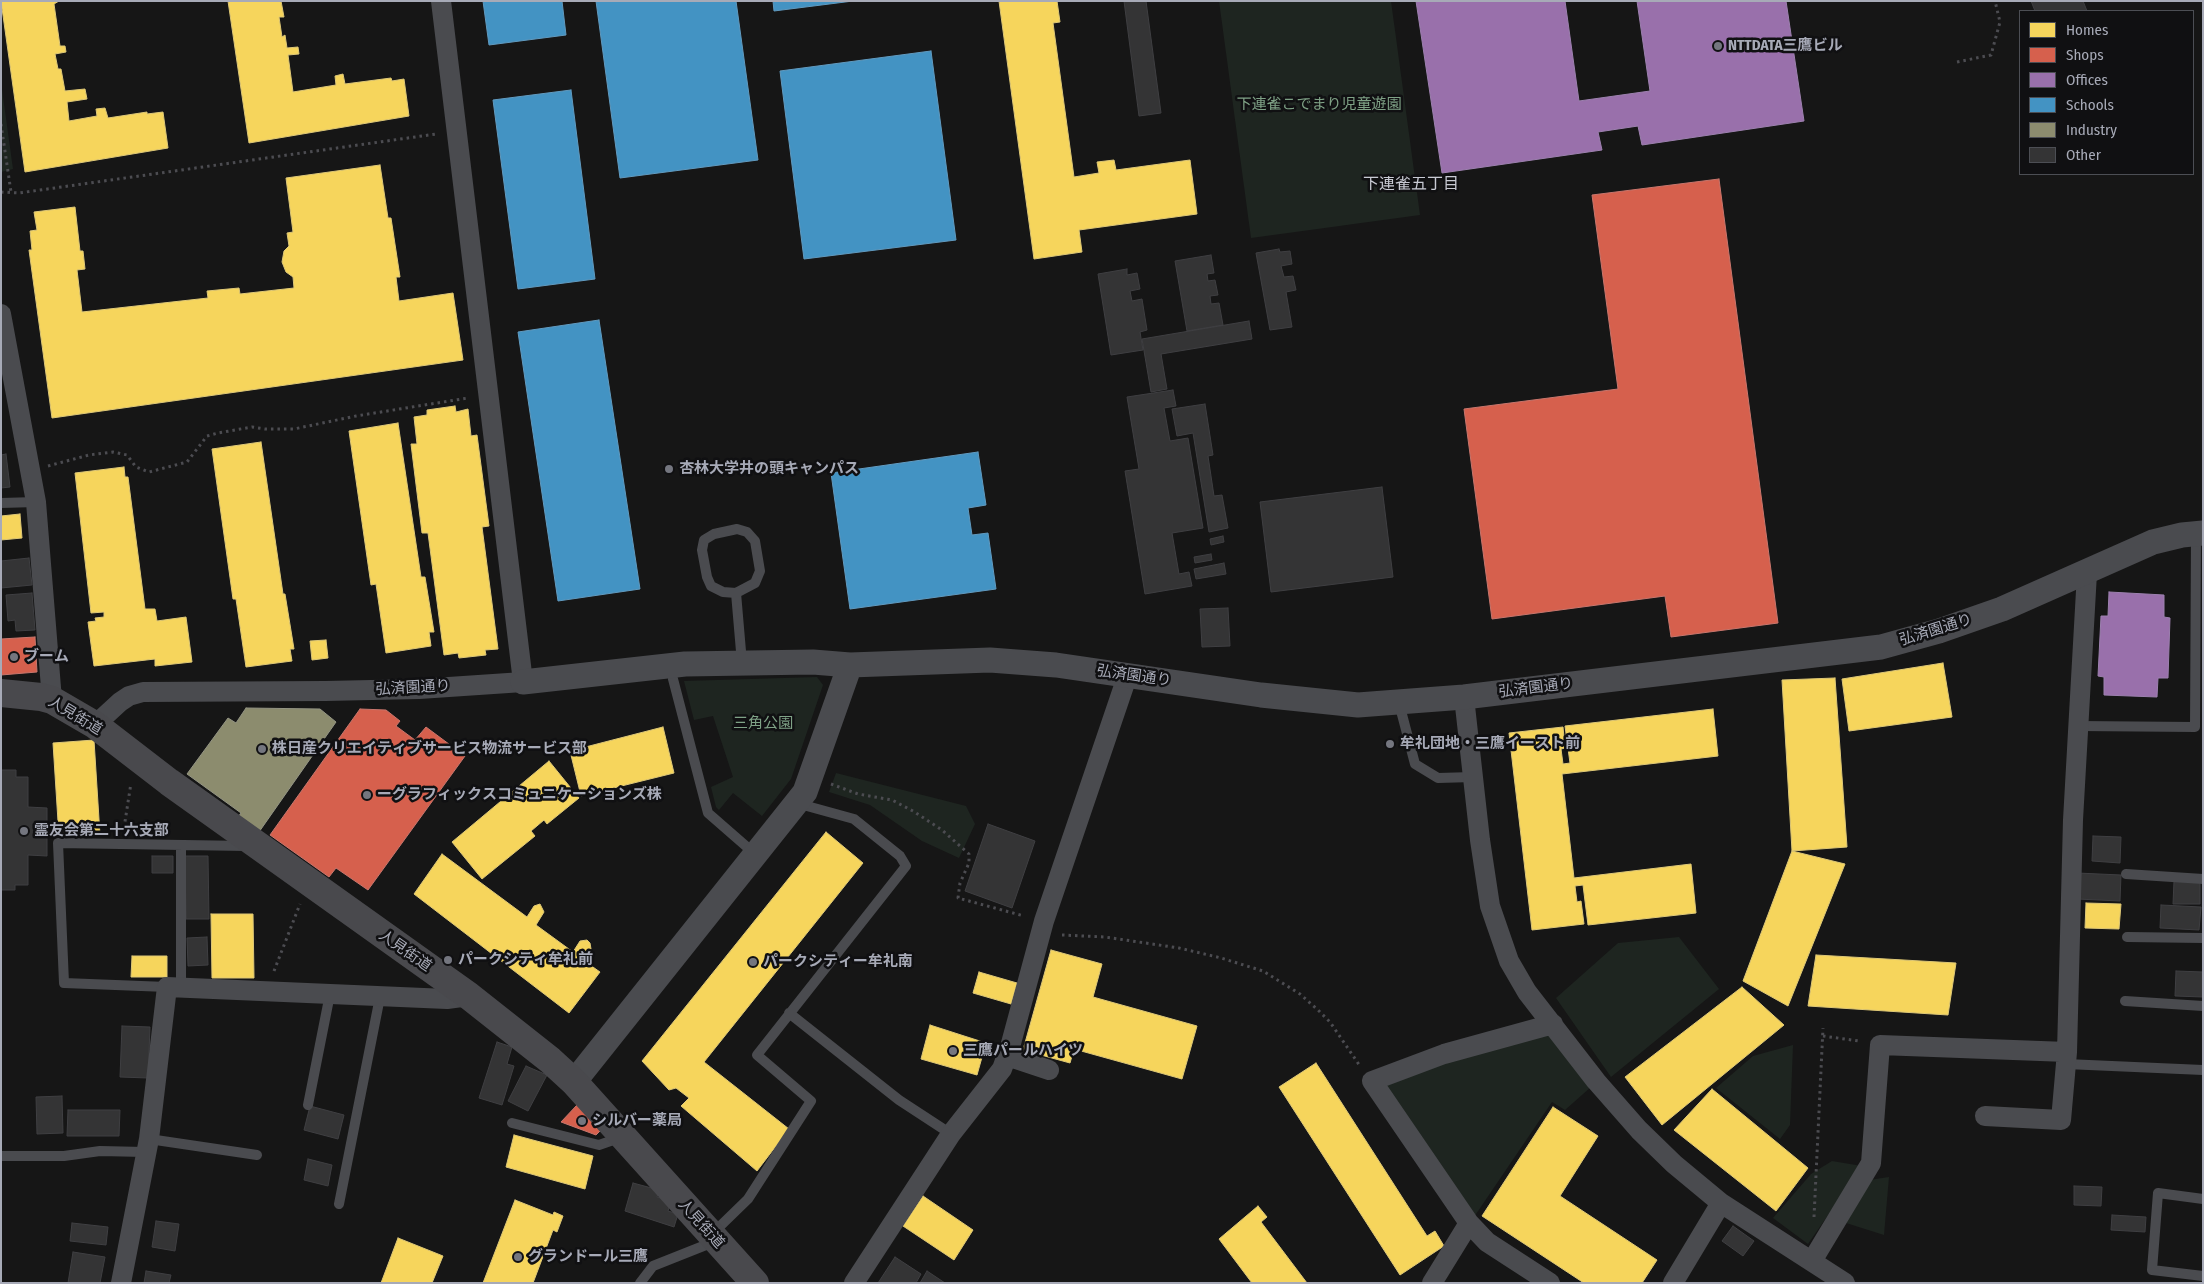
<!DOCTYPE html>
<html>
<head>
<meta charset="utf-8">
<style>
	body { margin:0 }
	#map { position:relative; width:2204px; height:1284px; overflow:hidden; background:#161616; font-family:"Fira Sans Condensed",sans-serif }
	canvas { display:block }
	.frame { position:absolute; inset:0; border:2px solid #a7aab7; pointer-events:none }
	.legend { position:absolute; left:2019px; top:10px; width:175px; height:165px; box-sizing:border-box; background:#101012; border:1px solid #4c4e54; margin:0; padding:6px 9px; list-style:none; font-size:15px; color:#a7aab7 }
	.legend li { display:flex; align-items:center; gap:10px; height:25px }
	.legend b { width:25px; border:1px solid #4c4e54 }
</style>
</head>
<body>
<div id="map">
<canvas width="2204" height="1284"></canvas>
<div class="frame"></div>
<ul class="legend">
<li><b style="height:14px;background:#f6d55c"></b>Homes</li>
<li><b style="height:14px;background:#d6604d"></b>Shops</li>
<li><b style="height:14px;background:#9970ab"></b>Offices</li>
<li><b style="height:14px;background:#4393c3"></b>Schools</li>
<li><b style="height:14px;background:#8c8c6e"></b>Industry</li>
<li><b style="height:14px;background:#343435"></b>Other</li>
</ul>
</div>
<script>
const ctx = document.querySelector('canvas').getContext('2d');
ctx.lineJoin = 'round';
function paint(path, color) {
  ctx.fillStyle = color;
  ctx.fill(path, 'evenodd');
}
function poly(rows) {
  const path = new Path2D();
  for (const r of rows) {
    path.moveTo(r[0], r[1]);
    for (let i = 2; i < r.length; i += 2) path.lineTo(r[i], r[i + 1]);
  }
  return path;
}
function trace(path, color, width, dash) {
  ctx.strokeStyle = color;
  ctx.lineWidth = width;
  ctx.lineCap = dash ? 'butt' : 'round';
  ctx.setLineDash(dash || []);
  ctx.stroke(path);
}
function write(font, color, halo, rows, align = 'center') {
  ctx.font = font + ' "Fira Sans Condensed","Noto Sans JP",sans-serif';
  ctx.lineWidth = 5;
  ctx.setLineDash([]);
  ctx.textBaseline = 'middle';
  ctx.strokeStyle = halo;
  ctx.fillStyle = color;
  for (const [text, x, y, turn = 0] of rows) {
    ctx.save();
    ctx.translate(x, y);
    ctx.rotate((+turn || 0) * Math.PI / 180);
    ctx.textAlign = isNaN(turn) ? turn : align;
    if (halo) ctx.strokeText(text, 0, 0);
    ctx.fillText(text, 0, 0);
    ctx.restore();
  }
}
const green = poly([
	[1219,1,1391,1,1420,215,1251,238],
	[1,82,13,169,1,172],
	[817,677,823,685,791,779,762,816,733,793,719,810,716,807,711,787,733,777,713,716,694,720,684,681],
	[836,773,966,806,975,824,959,858,922,841,870,805,829,792],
	[1679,937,1719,989,1611,1077,1556,998,1618,943],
	[1548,1033,1591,1087,1565,1110,1552,1102,1474,1217,1380,1082],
	[1793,1045,1790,1125,1780,1139,1716,1088,1753,1056],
	[1832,1161,1862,1166,1808,1244,1773,1218,1811,1174],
	[1889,1177,1884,1235,1846,1223,1869,1180]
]);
const homes = poly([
	[1,1,59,1,54,4,60,46,65,46,66,52,55,54,58,69,61,69,65,91,85,89,87,99,67,102,69,121,97,116,96,109,105,108,108,118,147,112,147,114,163,112,168,148,25,172,1,1],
	[228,1,281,1,284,17,279,17,282,37,285,35,287,48,298,47,299,54,288,55,293,92,336,85,335,76,343,74,345,84,391,78,392,81,404,79,409,116,249,143,228,1],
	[999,1,1057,1,1060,22,1053,23,1074,177,1099,173,1097,162,1114,160,1116,170,1190,160,1197,214,1079,230,1082,252,1034,259,999,1],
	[380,165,388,218,391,218,400,277,396,277,399,301,453,293,463,360,52,418,29,250,32,250,30,231,37,230,34,212,75,207,80,251,83,251,85,269,77,270,82,312,208,298,207,291,239,288,240,294,294,288,293,277,286,272,282,262,284,251,289,246,287,233,293,232,286,178,380,165],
	[455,406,456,412,468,409,471,436,477,435,489,526,482,527,498,649,485,650,486,655,459,658,458,653,444,655,428,533,422,533,411,444,417,444,414,417,427,415,427,410,455,406],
	[398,423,421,577,425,577,434,632,429,632,431,646,386,653,376,584,371,585,349,431,398,423],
	[261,442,283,594,285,594,294,649,290,649,292,661,246,667,236,599,233,599,212,449,261,442],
	[124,467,125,477,128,477,145,609,155,609,157,621,186,617,192,662,155,666,155,659,94,666,88,622,96,621,95,618,104,617,104,612,91,613,75,473,124,467],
	[20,514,22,538,1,540,1,516,20,514],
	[326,640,328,658,312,660,310,641,326,640],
	[1943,663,1952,717,1849,731,1842,679,1943,663],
	[1835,678,1847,847,1792,851,1782,680,1835,678],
	[1713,709,1718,756,1562,774,1574,878,1691,864,1696,913,1588,925,1583,885,1575,886,1577,902,1581,901,1584,924,1532,930,1509,733,1563,727,1565,748,1561,749,1563,764,1570,763,1565,726,1713,709],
	[663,727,674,773,581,796,570,751,663,727],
	[94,740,100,835,59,837,53,743,94,740],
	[549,761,579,798,547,824,544,820,531,831,535,836,482,879,452,842,549,761],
	[826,832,863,863,704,1062,789,1129,757,1171,681,1106,689,1098,676,1088,669,1090,642,1061,826,832],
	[1792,851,1845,864,1788,1006,1743,981,1792,851],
	[442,854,527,917,534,906,540,904,544,912,536,925,573,952,580,941,587,940,590,943,591,949,583,960,600,972,569,1013,414,894,442,854],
	[2086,903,2121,904,2119,929,2085,928,2086,903],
	[211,914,253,914,254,978,212,978,211,914],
	[1051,950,1102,964,1093,997,1197,1026,1182,1079,1074,1049,1070,1063,1023,1050,1051,950],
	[1816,955,1956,963,1948,1015,1808,1006,1816,955],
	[132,956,167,956,167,977,131,977,132,956],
	[979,972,1017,983,1011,1004,973,993,979,972],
	[1742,987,1784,1025,1662,1125,1625,1077,1742,987],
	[930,1025,986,1043,977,1075,921,1059,930,1025],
	[1316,1063,1427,1236,1435,1231,1444,1246,1400,1275,1279,1087,1316,1063],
	[1712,1089,1808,1168,1776,1211,1674,1130,1712,1089],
	[1553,1107,1598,1136,1560,1196,1657,1260,1642,1283,1584,1283,1482,1216,1553,1107],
	[514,1135,593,1156,585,1189,506,1167,514,1135],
	[923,1196,973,1230,954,1260,903,1226,923,1196],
	[515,1200,553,1215,554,1212,563,1216,557,1232,553,1230,533,1283,483,1283,515,1200],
	[1258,1206,1267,1217,1261,1222,1307,1283,1252,1283,1219,1239,1258,1206],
	[398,1238,443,1256,432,1283,381,1283,398,1238]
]);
const shops = poly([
	[1719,179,1778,623,1671,637,1665,596,1492,619,1464,409,1618,389,1592,195,1719,179],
	[35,637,37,672,1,675,1,639,35,637],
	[360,709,386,710,400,721,396,726,415,740,426,727,465,756,368,890,336,868,329,877,270,835,360,709],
	[577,1105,601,1130,596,1135,561,1122,577,1105]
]);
const offices = poly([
	[1416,1,1565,1,1579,101,1650,91,1637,1,1786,1,1804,121,1642,145,1638,126,1598,132,1602,150,1442,173,1416,1],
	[2109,592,2164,595,2164,617,2170,618,2168,678,2158,678,2157,697,2104,695,2104,677,2098,676,2101,616,2108,616,2109,592]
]);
const schools = poly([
	[483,1,562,1,566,35,489,45,483,1],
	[596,1,736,1,758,160,620,178,596,1],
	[773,1,853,1,774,11,773,1],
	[931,51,956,240,804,259,780,71,931,51],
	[571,90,595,279,518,289,493,100,571,90],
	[599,320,640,589,558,601,518,332,599,320],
	[978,452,986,505,968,508,972,535,988,533,996,589,850,609,831,473,978,452]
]);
const industry = poly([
	[246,708,320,709,336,722,259,832,238,817,241,813,187,774,228,718,236,723,246,708]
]);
const building = poly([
	[1124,1,1146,1,1161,113,1139,116,1124,1],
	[2031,1,2083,1,2087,11,2035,11,2031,1],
	[1279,249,1280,252,1290,251,1292,264,1281,266,1284,277,1293,276,1296,290,1286,292,1292,327,1270,330,1256,253,1279,249],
	[1211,255,1214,273,1207,274,1208,281,1215,280,1218,295,1210,296,1211,304,1219,303,1223,325,1187,331,1175,261,1211,255],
	[1127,269,1127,275,1137,273,1140,289,1130,291,1132,301,1142,299,1147,330,1140,332,1143,350,1111,355,1098,274,1127,269],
	[1249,321,1252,339,1161,354,1167,389,1151,392,1142,339,1249,321],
	[1173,390,1176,406,1164,408,1170,441,1188,438,1203,528,1172,533,1179,574,1189,572,1192,586,1145,594,1125,471,1139,469,1127,397,1173,390],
	[1205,404,1213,455,1208,456,1214,496,1222,495,1228,528,1209,532,1193,433,1177,436,1172,409,1205,404],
	[6,454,10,487,1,488,1,455,6,454],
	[1382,487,1393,577,1271,592,1260,502,1382,487],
	[1223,536,1224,542,1211,545,1210,539,1223,536],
	[1211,554,1212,560,1195,563,1194,557,1211,554],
	[29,558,32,585,1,588,1,561,29,558],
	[1224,563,1226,574,1196,579,1194,569,1224,563],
	[32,593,35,630,16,631,15,620,8,621,6,595,32,593],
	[1228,608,1230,646,1202,647,1200,609,1228,608],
	[1,770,16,770,16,777,28,777,28,807,47,808,47,856,28,855,28,885,15,885,15,890,1,890,1,770],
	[988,824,1035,841,1012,908,965,891,988,824],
	[2093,836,2121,837,2120,863,2092,861,2093,836],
	[152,856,173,856,173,873,152,873,152,856],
	[185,856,208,856,209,919,186,919,185,856],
	[2077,873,2121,875,2120,901,2077,899,2077,873],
	[2174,881,2200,882,2200,904,2173,904,2174,881],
	[2161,905,2201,907,2199,930,2160,928,2161,905],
	[207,937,208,965,188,966,187,938,207,937],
	[2176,971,2203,972,2203,997,2175,996,2176,971],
	[122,1026,150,1027,148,1078,120,1077,122,1026],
	[497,1042,512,1047,507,1064,514,1066,502,1105,479,1098,497,1042],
	[526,1066,547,1075,528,1111,508,1101,526,1066],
	[62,1096,63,1133,37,1134,36,1097,62,1096],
	[310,1106,344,1115,338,1139,304,1130,310,1106],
	[68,1110,120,1110,119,1136,67,1136,68,1110],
	[308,1159,332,1165,328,1186,304,1180,308,1159],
	[633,1183,659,1190,657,1197,671,1201,668,1211,678,1214,674,1227,625,1211,633,1183],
	[2074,1186,2102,1187,2101,1206,2074,1205,2074,1186],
	[2112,1215,2146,1217,2145,1232,2111,1230,2112,1215],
	[156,1221,179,1224,175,1251,152,1247,156,1221],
	[72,1223,108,1227,106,1245,70,1241,72,1223],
	[1733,1226,1754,1241,1743,1256,1722,1241,1733,1226],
	[73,1252,105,1257,100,1283,68,1283,73,1252],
	[895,1257,921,1274,916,1283,878,1283,895,1257],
	[146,1271,171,1275,169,1283,144,1283,146,1271],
	[927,1271,945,1283,920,1283,927,1271]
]);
const path = poly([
	[1957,62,1991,55,2000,22,1995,1],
	[1,124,11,192],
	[1,192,19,193,436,134],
	[48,466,89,455,113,452,127,455,136,467,149,472,187,462,207,436,218,433,252,427,265,429,294,429,356,416,468,398],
	[831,784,858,794,892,800,913,811,942,830,969,854,969,863,960,883,958,898,1024,916],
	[124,828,131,783],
	[1062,935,1105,937,1179,948,1221,958,1263,971,1300,994,1318,1010,1330,1022,1360,1066],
	[274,971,300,904],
	[1823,1036,1859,1041],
	[1814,1217,1823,1028]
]);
const service = poly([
	[1,503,36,502],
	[737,529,747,532,755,541,760,571,755,583,736,593,723,592,711,586,707,577,702,550,704,540,714,534,737,529],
	[736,593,742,663],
	[673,679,708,813,755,854],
	[1399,703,1415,764,1438,778,1473,777],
	[2078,726,2195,727,2196,535],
	[2126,874,2203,879],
	[2127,937,2203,938],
	[167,987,64,983,58,843,246,846],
	[181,987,181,845],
	[2125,1001,2203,1006],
	[789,1013,899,1100,951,1134],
	[2066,1064,2203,1070],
	[308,1105,330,994],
	[512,1123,599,1145,622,1137],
	[149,1139,257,1155],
	[1,1156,64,1156,100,1151,145,1152],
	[2203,1199,2158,1193,2152,1270,2203,1276],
	[339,1204,380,997],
	[712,1234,748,1199,811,1101,757,1055,906,866,900,856,854,819,796,803],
	[640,1283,653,1266,716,1241]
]);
const minor = poly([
	[1,314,36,502,52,700],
	[1464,697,1480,840,1490,906,1509,961,1527,992,1596,1081,1639,1130,1674,1164,1721,1203,1845,1283],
	[95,725,120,702,129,696,143,692,325,691,419,689,523,682,441,1],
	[1007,1056,1049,1070],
	[1985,1116,2061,1120,2067,1052,2073,820,2087,573],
	[1812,1261,1871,1163,1880,1045,2067,1052],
	[121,1283,149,1139,167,987,447,999,469,996],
	[854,1283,951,1134,1002,1069,1010,1047,1044,921,1128,674],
	[1432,1283,1469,1223],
	[1550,1283,1487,1242,1469,1223,1372,1081,1444,1054,1553,1024],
	[1673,1283,1721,1203]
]);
const tertiary = poly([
	[523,682,685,664,813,662,850,665,990,660,1056,665,1261,695,1358,705,1464,697,1881,647,1939,631,2002,609,2153,542,2182,535,2203,533],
	[574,1082,805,792,850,665]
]);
const secondary = poly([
	[1,693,41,697,52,700,95,725,169,782,469,996,550,1060,574,1082,755,1283]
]);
const markers = [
	[1718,46,5,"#74767f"],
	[669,469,5,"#74767f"],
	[14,657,5,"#74767f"],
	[1390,744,5,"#74767f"],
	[262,749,5,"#74767f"],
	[367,795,5,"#74767f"],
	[24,831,5,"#74767f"],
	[448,960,5,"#74767f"],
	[753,962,5,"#74767f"],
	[953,1051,5,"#74767f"],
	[582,1121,5,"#74767f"],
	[518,1257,5,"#74767f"]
];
const poiNames = [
	["NTTDATA三鷹ビル",1728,46],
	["杏林大学井の頭キャンパス",679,469],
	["ブーム",24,657],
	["牟礼団地・三鷹イースト前",1400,744],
	["株日産クリエイティブサービス物流サービス部",272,749],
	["ーグラフィックスコミュニケーションズ株",377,795],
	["霊友会第二十六支部",34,831],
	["パークシティ牟礼前",458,960],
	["パークシティー牟礼南",763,962],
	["三鷹パールハイツ",963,1051],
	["シルバー薬局",592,1121],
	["グランドール三鷹",528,1257]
];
const parkNames = [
	["下連雀こでまり児童遊園",1319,105],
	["三角公園",763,724]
];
const streetNames = [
	["弘済園通り",1936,630,-17],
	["弘済園通り",1134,676,8],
	["弘済園通り",413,688,-3],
	["弘済園通り",1536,688,-7],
	["人見街道",75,716,31],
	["人見街道",405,951,35],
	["人見街道",701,1224,48]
];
const neighbourhoodNames = [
	["下連雀五丁目",1411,185]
];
paint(green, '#1e2520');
paint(homes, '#f6d55c');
trace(homes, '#dec877', 1);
paint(shops, '#d6604d');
trace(shops, '#c8766d', 1);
paint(offices, '#9970ab');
trace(offices, '#9d81af', 1);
paint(schools, '#4393c3');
trace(schools, '#619abf', 1);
paint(industry, '#8c8c6e');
trace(industry, '#949584', 1);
paint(building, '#343435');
trace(building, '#3f3f42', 1);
trace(path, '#4c4c51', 3, [2.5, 4]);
trace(service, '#4a4b4f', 10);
trace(minor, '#4a4b4f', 20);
trace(tertiary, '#4a4b4f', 25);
trace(secondary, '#49494d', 28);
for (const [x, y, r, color] of markers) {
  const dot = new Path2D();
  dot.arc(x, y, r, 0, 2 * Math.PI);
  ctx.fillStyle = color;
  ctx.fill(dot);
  trace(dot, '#101012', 2);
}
write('bold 15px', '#a7aab7', '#101012', poiNames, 'left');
write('15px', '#7fa286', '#101012', parkNames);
write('15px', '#a7aab7', '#101012', streetNames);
write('16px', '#c8cad3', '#101012', neighbourhoodNames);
</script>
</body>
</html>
